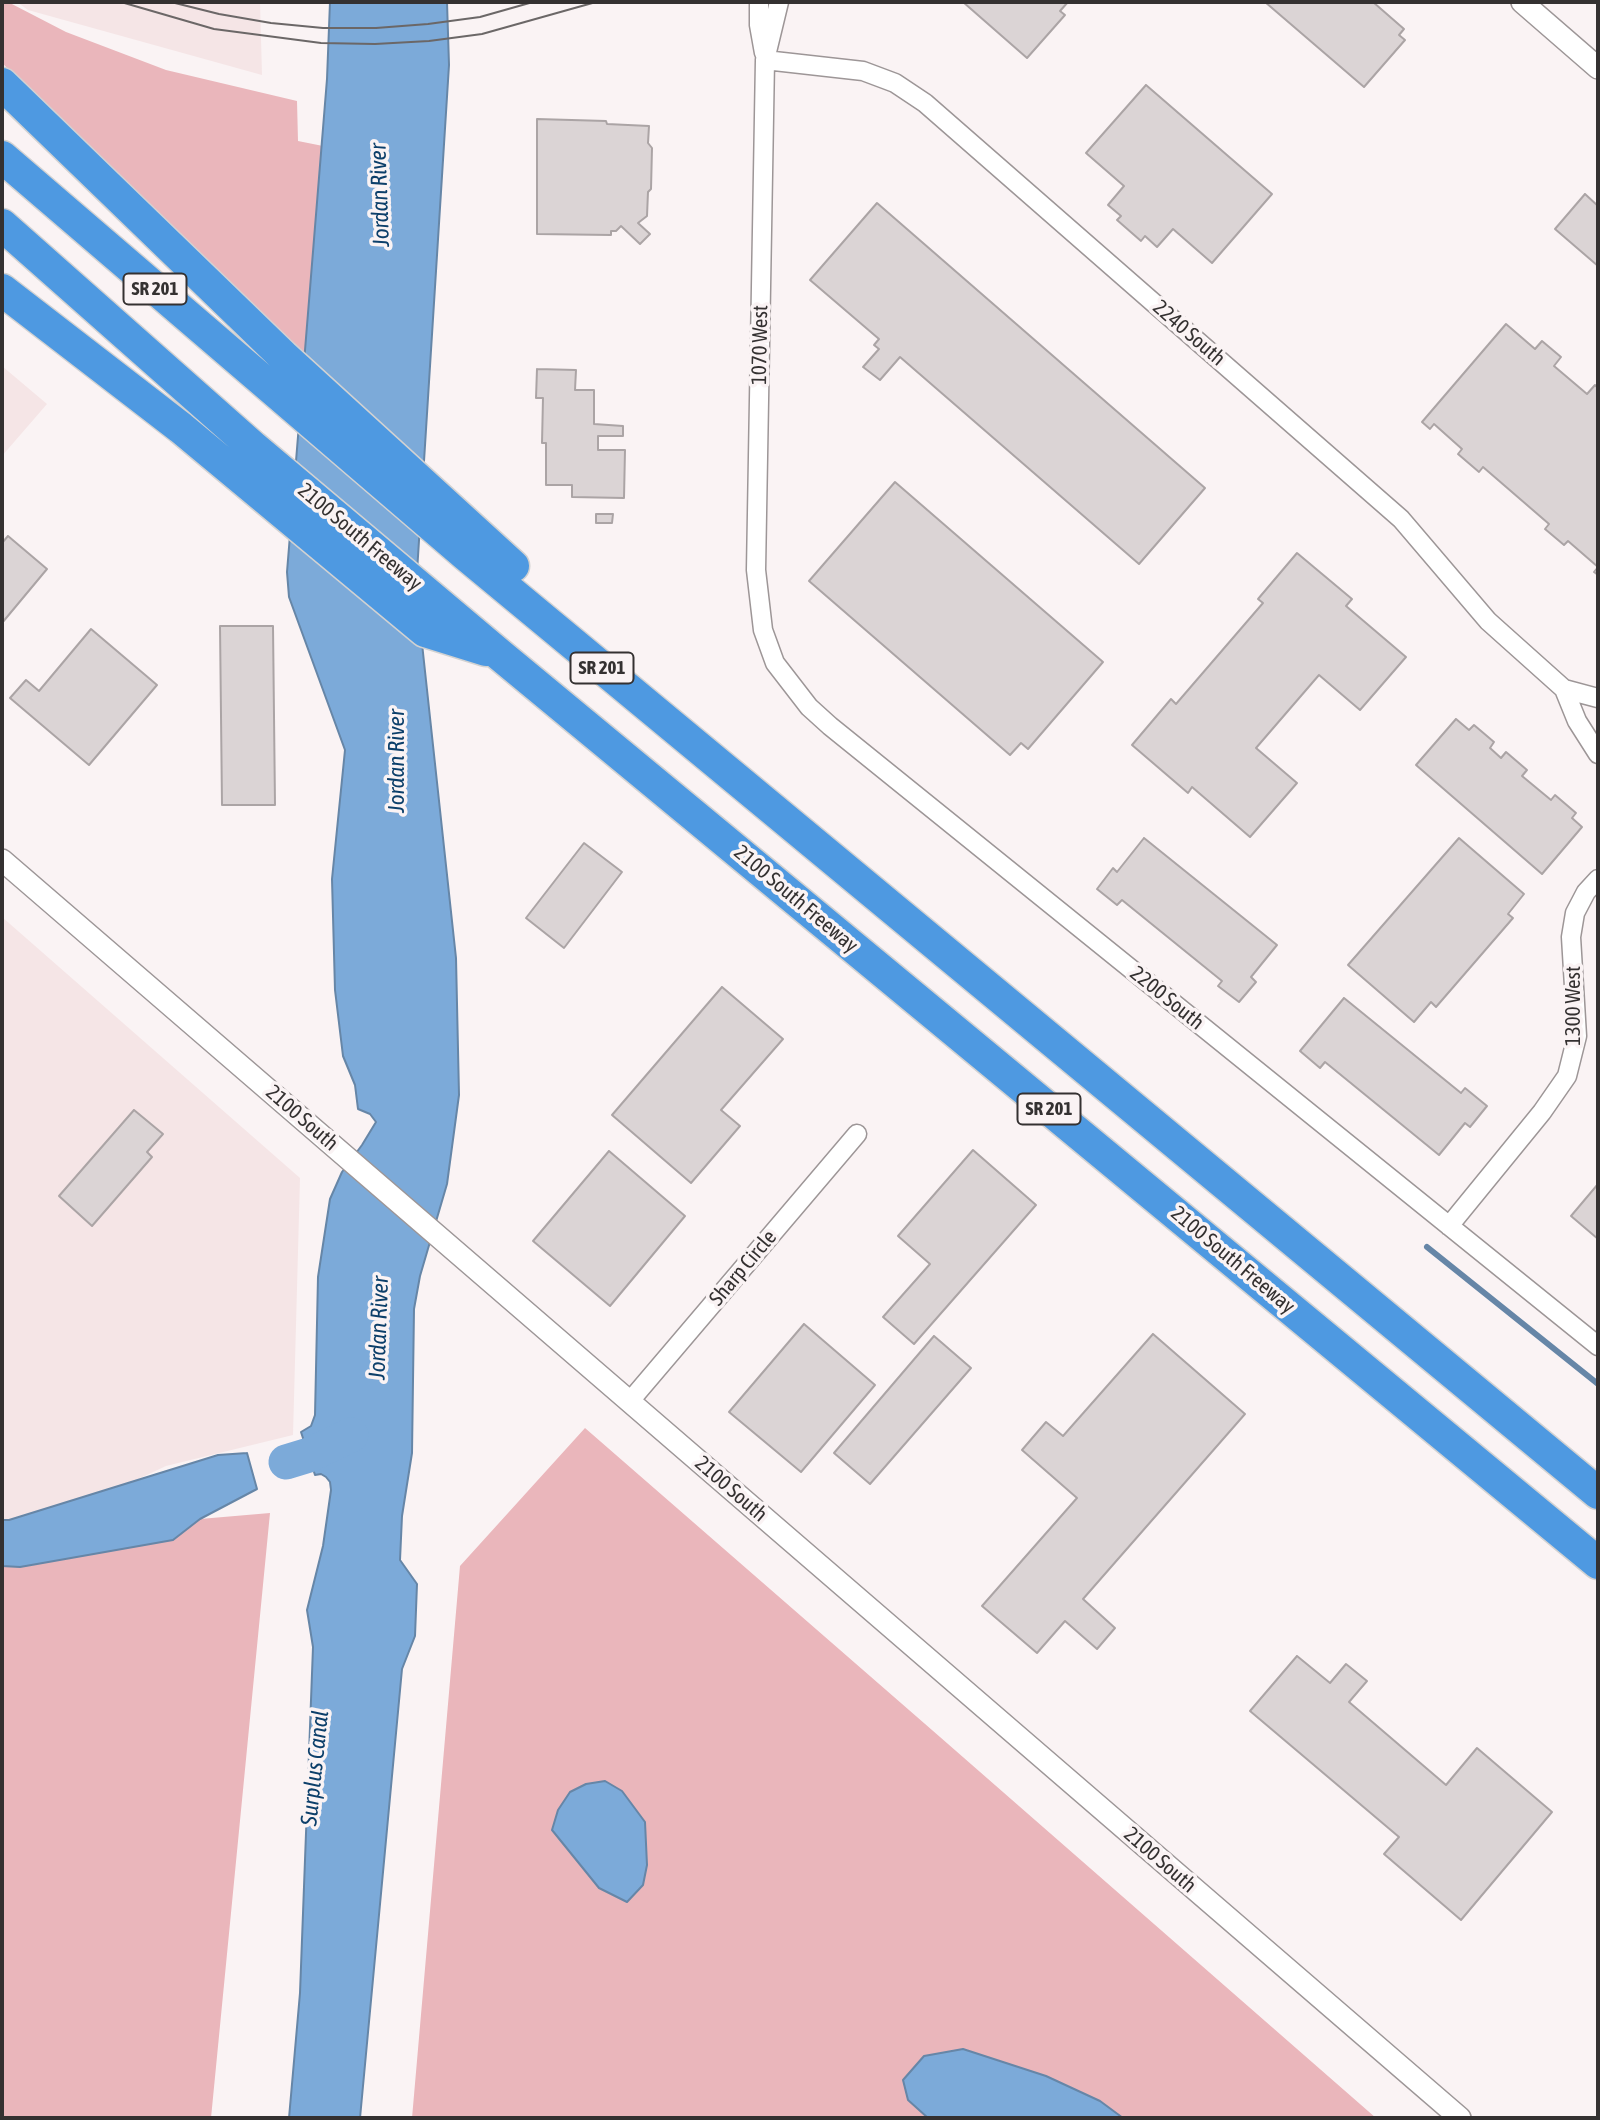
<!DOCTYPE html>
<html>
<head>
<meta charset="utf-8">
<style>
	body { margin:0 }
	#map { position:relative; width:1600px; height:2120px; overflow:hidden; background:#faf3f4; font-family:"Asap Condensed",sans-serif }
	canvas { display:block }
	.frame { position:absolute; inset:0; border:4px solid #343131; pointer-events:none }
</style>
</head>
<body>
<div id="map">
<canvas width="1600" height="2120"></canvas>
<div class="frame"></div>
</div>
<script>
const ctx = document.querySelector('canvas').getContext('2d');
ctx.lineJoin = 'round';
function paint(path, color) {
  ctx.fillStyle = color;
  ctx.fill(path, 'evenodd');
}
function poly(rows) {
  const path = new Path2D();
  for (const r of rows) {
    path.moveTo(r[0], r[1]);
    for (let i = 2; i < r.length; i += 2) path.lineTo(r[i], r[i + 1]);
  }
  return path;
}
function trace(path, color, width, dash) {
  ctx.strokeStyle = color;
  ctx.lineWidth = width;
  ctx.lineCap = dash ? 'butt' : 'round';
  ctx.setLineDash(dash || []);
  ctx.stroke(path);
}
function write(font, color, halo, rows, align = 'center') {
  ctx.font = font + ' "Asap Condensed",sans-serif';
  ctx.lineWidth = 7;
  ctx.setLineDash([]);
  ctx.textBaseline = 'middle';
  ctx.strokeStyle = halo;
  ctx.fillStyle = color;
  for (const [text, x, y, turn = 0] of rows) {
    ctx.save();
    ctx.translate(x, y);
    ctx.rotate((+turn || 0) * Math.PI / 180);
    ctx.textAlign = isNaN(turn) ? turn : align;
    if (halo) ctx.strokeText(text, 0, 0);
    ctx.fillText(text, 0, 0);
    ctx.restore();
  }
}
const built = poly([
	[17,2,260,2,262,75,28,10],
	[2,366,47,404,2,456],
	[2,917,300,1178,293,1435,166,1466,72,1510,2,1522]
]);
const green = poly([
	[2,2,8,2,66,32,166,70,297,101,298,141,328,147,335,385,2,63],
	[585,1428,940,1737,1376,2118,412,2118,460,1566],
	[270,1513,211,2118,2,2118,2,1566,20,1567,173,1540,200,1519]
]);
const water = poly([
	[330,2,447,2,449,65,416,588,456,958,459,1095,447,1184,420,1276,414,1309,412,1453,402,1516,400,1560,417,1584,415,1636,402,1669,360,2118,289,2118,300,1993,313,1647,307,1610,323,1546,331,1490,330,1482,326,1477,321,1474,315,1475,301,1432,311,1426,315,1415,318,1277,330,1199,342,1172,362,1145,376,1122,370,1114,358,1109,355,1085,343,1056,335,990,332,879,345,750,289,597,287,572,327,79,330,2],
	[247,1453,257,1489,200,1519,173,1540,20,1567,2,1566,2,1520,9,1520,218,1455,247,1453],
	[605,1781,622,1791,645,1822,647,1865,643,1885,627,1902,599,1888,552,1830,558,1810,570,1792,586,1784,605,1781],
	[963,2049,1046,2076,1100,2101,1123,2118,928,2118,908,2100,903,2080,924,2056,963,2049]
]);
const stream = poly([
	[1427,1247,1598,1384]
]);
const river = poly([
	[286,1462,309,1455,351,1435]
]);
const building = poly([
	[963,2,1068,2,1060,11,1065,15,1027,58,963,2],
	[1265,2,1373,2,1404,29,1399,35,1405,40,1364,87,1265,2],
	[1146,85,1272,194,1212,263,1173,229,1157,247,1145,236,1141,241,1117,220,1121,216,1108,205,1124,186,1086,153,1146,85],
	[537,119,606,121,607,124,649,126,648,143,652,148,651,189,648,192,647,216,638,223,650,234,640,244,621,226,616,231,611,231,611,235,537,234,537,119],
	[1585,194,1598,206,1598,266,1555,229,1585,194],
	[877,203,1205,488,1139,564,900,357,880,380,863,367,879,349,874,345,879,339,810,280,877,203],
	[1506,324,1535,349,1542,341,1561,357,1554,366,1587,394,1595,385,1598,388,1598,575,1594,572,1598,567,1568,541,1564,545,1545,529,1549,524,1483,467,1479,472,1458,454,1462,449,1434,424,1430,429,1422,422,1506,324],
	[537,369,576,370,575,390,594,390,594,424,623,426,623,436,598,436,598,450,625,450,624,498,572,497,572,485,546,485,546,443,542,443,543,398,536,398,537,369],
	[895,482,1103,662,1028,749,1021,743,1010,755,809,581,895,482],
	[596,514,613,514,612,523,596,523,596,514],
	[8,536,47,569,2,623,2,543,8,536],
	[1297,553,1352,599,1346,606,1406,657,1360,710,1319,675,1256,748,1297,783,1250,837,1192,787,1188,793,1132,745,1171,699,1176,704,1263,603,1258,599,1297,553],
	[220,626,273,626,275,805,222,805,220,626],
	[91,629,157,685,89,765,10,698,26,680,39,691,91,629],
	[1456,719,1469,730,1474,725,1494,742,1490,748,1501,758,1506,752,1527,770,1522,776,1551,800,1555,795,1576,813,1572,818,1582,827,1542,874,1416,765,1456,719],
	[1144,838,1277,945,1251,977,1256,982,1239,1002,1218,986,1222,981,1122,900,1117,905,1097,889,1113,868,1117,872,1144,838],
	[1459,838,1524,894,1508,914,1513,918,1436,1007,1431,1002,1414,1022,1348,965,1459,838],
	[584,843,622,872,564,948,526,918,584,843],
	[722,987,783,1039,721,1110,740,1126,691,1183,612,1115,722,987],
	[1344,998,1461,1093,1465,1088,1487,1106,1470,1127,1465,1123,1439,1155,1325,1062,1320,1068,1300,1051,1344,998],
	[134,1110,163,1134,147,1152,152,1157,92,1226,59,1196,134,1110],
	[973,1150,1036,1205,914,1344,883,1317,930,1264,898,1236,973,1150],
	[609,1151,685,1216,610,1306,533,1241,609,1151],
	[1598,1184,1598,1239,1571,1216,1598,1184],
	[804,1324,875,1385,801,1472,729,1412,804,1324],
	[1153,1334,1245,1414,1083,1599,1115,1628,1097,1649,1065,1621,1037,1653,982,1606,1077,1498,1022,1450,1046,1422,1063,1436,1153,1334],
	[934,1336,971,1368,870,1484,834,1453,934,1336],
	[1297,1656,1330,1683,1346,1664,1367,1681,1349,1702,1446,1785,1477,1748,1552,1812,1461,1920,1384,1854,1399,1837,1250,1711,1297,1656]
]);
const minor = poly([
	[759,2,759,25,764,53],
	[779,2,765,60,756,570,763,630,775,663,809,707,830,726,1598,1346],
	[765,60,863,71,895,83,925,103,1401,519,1488,621,1564,689,1577,721,1598,754],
	[1564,689,1598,698],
	[1449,1226,1542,1112,1567,1076,1577,1036,1571,937,1575,913,1586,892,1598,879],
	[630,1401,857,1134]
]);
const tertiary = poly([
	[1522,2,1598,68],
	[2,860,1460,2118]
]);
const motorway = poly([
	[2,84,283,356,513,566],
	[2,157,466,555,1598,1493],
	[2,225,253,447,500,655,1598,1563],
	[2,290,181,428,425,631,486,650]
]);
const tram = poly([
	[121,2,214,29,321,43,375,44,429,41,482,34,596,2],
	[171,2,219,14,271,23,323,28,376,28,428,24,480,17,533,2]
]);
const shields = [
	[155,289,63],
	[602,668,63],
	[1049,1109,63]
];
const shieldNames = [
	["SR 201",155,289],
	["SR 201",602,668],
	["SR 201",1049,1109]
];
const streetNames = [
	["2240 South",1189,333,41],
	["1070 West",760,345,-89],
	["2100 South Freeway",360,537,40],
	["2100 South Freeway",796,899,40],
	["2200 South",1167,998,39],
	["1300 West",1573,1006,-90],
	["2100 South",302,1118,41],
	["2100 South Freeway",1233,1260,40],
	["Sharp Circle",743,1268,-50],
	["2100 South",731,1489,41],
	["2100 South",1160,1860,41]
];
const waterNames = [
	["Jordan River",380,195,-92],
	["Jordan River",397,761,-90],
	["Jordan River",379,1328,-88],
	["Surplus Canal",315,1768,-84]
];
paint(built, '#f5e5e6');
paint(green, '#eab6bb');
paint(water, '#7caad9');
trace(water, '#6686a7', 2);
trace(stream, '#6686a7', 6);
trace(river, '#7caad9', 35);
paint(building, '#dbd4d5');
trace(building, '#aba4a5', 2);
trace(minor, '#9d9697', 21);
trace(tertiary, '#9d9697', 24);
trace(motorway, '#d2d2d2', 35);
trace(minor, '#fff', 18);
trace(tertiary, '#fff', 21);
trace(motorway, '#4e99e1', 32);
trace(tram, '#6b6767', 2);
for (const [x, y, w] of shields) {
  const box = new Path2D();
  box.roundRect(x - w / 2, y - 15.5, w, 31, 5);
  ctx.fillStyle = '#faf3f4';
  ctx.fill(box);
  trace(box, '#343131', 2);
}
write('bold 19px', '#343131', null, shieldNames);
write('21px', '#343131', '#faf3f4', streetNames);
write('italic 23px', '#0c3f6a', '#faf3f4', waterNames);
</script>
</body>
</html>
